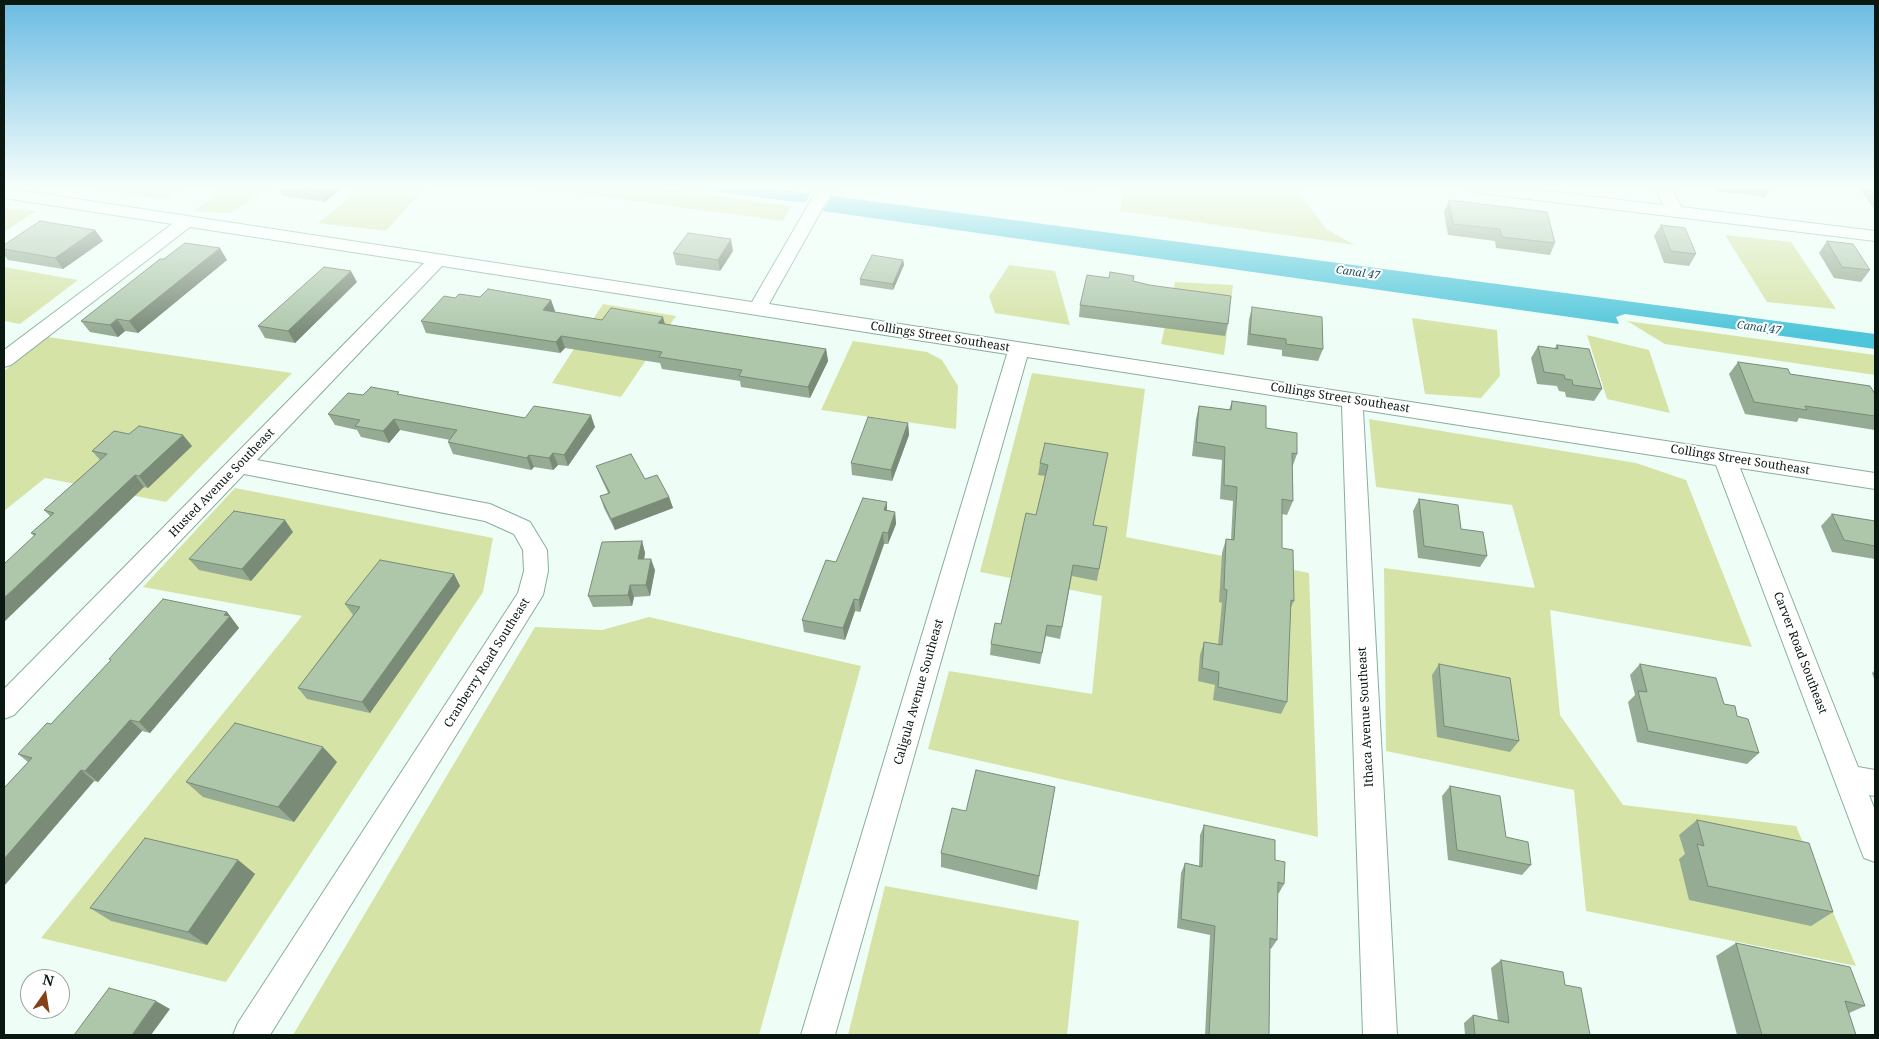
<!DOCTYPE html>
<html>
<head>
<meta charset="utf-8">
<style>
	body { margin:0 }
	#map { position:relative; width:1879px; height:1039px; overflow:hidden; background:#eefef6; font-family:"Noto Serif",serif }
	canvas { display:block }
	.frame { position:absolute; inset:0; border:5px solid #091811; pointer-events:none }
	.north { position:absolute; left:20px; top:969px; width:50px; height:50px; box-sizing:border-box; background:#fff; border:1px solid #9da3a0; border-radius:50%; rotate:13deg; font-size:14px; font-weight:700; line-height:20px; text-align:center; color:#091811 }
	.north::after { content:''; display:block; margin:auto; width:18px; height:22px; background:#854115; clip-path:polygon(50% 0,100% 100%,50% 72%,0 100%) }
</style>
</head>
<body>
<div id="map">
<canvas width="1879" height="1039"></canvas>
<div class="frame"></div>
<div class="north">N</div>
</div>
<script>
const ctx = document.querySelector('canvas').getContext('2d');
ctx.lineJoin = 'round';
function paint(path, color) {
  ctx.fillStyle = color;
  ctx.fill(path, 'evenodd');
}
function poly(rows) {
  const path = new Path2D();
  for (const r of rows) {
    path.moveTo(r[0], r[1]);
    for (let i = 2; i < r.length; i += 2) path.lineTo(r[i], r[i + 1]);
  }
  return path;
}
function trace(path, color, width, dash) {
  ctx.strokeStyle = color;
  ctx.lineWidth = width;
  ctx.lineCap = dash ? 'butt' : 'round';
  ctx.setLineDash(dash || []);
  ctx.stroke(path);
}
function write(font, color, halo, rows, align = 'center') {
  ctx.font = font + ' "Noto Serif",serif';
  ctx.lineWidth = 4;
  ctx.setLineDash([]);
  ctx.textBaseline = 'middle';
  ctx.strokeStyle = halo;
  ctx.fillStyle = color;
  for (const [text, x, y, turn = 0] of rows) {
    ctx.save();
    ctx.translate(x, y);
    ctx.rotate((+turn || 0) * Math.PI / 180);
    ctx.textAlign = isNaN(turn) ? turn : align;
    if (halo) ctx.strokeText(text, 0, 0);
    ctx.fillText(text, 0, 0);
    ctx.restore();
  }
}
const green = poly([
	[101,188,179,188,164,200,99,190],
	[223,188,271,188,230,213,194,211],
	[361,188,425,188,386,231,318,223],
	[536,188,657,188,791,206,783,221],
	[1124,188,1296,188,1326,229,1355,245,1120,211],
	[4,208,36,211,4,232],
	[1725,235,1791,242,1836,309,1767,302],
	[1009,265,1055,271,1070,325,995,313,989,296],
	[4,267,78,280,20,324,4,321],
	[1175,282,1233,285,1224,355,1161,344],
	[603,304,676,316,621,397,552,383],
	[1412,318,1497,330,1500,376,1481,398,1425,394],
	[1627,321,1875,355,1875,375,1665,344],
	[1587,335,1649,350,1670,413,1607,399],
	[48,337,292,373,166,502,45,478,4,511,4,371],
	[853,341,927,352,942,360,958,386,956,429,821,410],
	[1032,373,1145,389,1126,537,1309,573,1318,837,928,749,949,671,1092,694,1102,596,980,572],
	[1369,419,1636,463,1686,480,1752,647,1550,610,1560,715,1623,805,1796,826,1856,966,1586,911,1574,790,1386,751,1384,568,1535,588,1512,505,1376,487],
	[235,488,493,538,483,592,226,982,41,938,302,616,143,587],
	[649,617,861,666,759,1035,293,1035,535,627,602,630],
	[885,886,1079,921,1067,1035,848,1035]
]);
const water = poly([
	[688,188,774,188,810,194,806,202,795,202],
	[832,196,1875,334,1875,349,1625,314,1616,317,1619,324,823,211]
]);
const minor = poly([
	[4,188,752,302,818,188,834,188,769,304,1875,473,1875,489,1740,468,1858,767,1875,770,1875,796,1869,795,1875,810,1875,862,1864,858,1860,848,1716,465,1363,410,1397,1035,1363,1035,1342,406,1027,357,835,1035,801,1035,1007,354,442,266,257,460,490,504,530,522,547,550,548,571,543,595,270,1035,233,1035,238,1023,518,593,524,571,523,550,514,534,485,521,244,474,14,715,4,719,4,689,424,263,190,227,11,365,4,367,4,350,172,224,4,198,4,188],
	[1470,188,1521,188,1663,205,1656,188,1672,188,1681,207,1875,231,1875,241,1478,193,1472,192,1470,188]
]);
const wall = poly([
	[279,188,342,188,325,202,283,196],
	[1066,188,1093,188,1092,191],
	[1714,188,1771,188,1765,197,1716,191],
	[1859,188,1875,188,1875,210],
	[1449,200,1555,243,1550,255,1496,248,1495,241,1448,235,1444,212],
	[1661,225,1696,254,1689,266,1664,263,1654,236],
	[95,230,103,241,63,269,8,260,4,255,4,245],
	[1827,241,1870,270,1861,282,1834,278,1819,253],
	[733,251,720,271,676,265,673,253],
	[164,259,227,260,138,333,125,331,118,337,90,332,81,321],
	[903,260,904,265,893,290,860,285,860,279],
	[1133,281,1228,324,1225,336,1079,317,1080,305],
	[357,282,295,343,265,338,258,326],
	[480,297,551,300,555,312,602,320,665,324,826,349,828,361,810,398,741,387,740,381,662,369,660,363,565,348,560,353,426,333,421,321,455,298],
	[1252,307,1323,349,1318,361,1282,356,1282,350,1247,345,1249,319],
	[1557,345,1602,389,1594,401,1566,397,1565,392,1559,391,1557,386,1537,384,1531,358,1538,346,1554,349],
	[1738,362,1875,394,1875,430,1799,418,1797,422,1745,414,1729,374],
	[363,395,401,395,525,418,595,427,568,466,558,465,553,470,534,467,531,470,453,454,448,442,450,440,400,430,389,443,361,437,357,430,335,425,328,414],
	[1232,401,1297,454,1292,468,1293,501,1287,515,1282,514,1282,548,1294,601,1290,609,1287,702,1281,714,1213,700,1215,685,1198,681,1200,655,1204,642,1218,645,1222,603,1219,602,1222,553,1226,539,1231,540,1233,501,1220,499,1222,460,1192,456,1196,419,1199,406,1229,410],
	[908,423,909,435,892,481,852,475,851,463],
	[1045,443,1094,525,1107,527,1097,581,1072,576,1060,639,1046,636,1040,664,990,655,991,644,1001,624,1036,515,1045,476,1038,475,1040,463],
	[192,446,148,488,144,487,34,536,31,533,50,516,44,510,100,460,92,451],
	[596,466,645,479,669,497,673,508,615,530,604,508,600,496,608,493,601,478],
	[1419,499,1461,529,1487,556,1480,567,1418,558,1413,511],
	[887,510,895,512,896,524,888,544,884,544,860,612,855,611,845,640,804,632,802,620,836,562],
	[1832,514,1875,521,1875,559,1832,552,1821,526],
	[293,532,251,581,199,570,189,559],
	[642,541,645,553,644,559,655,570,650,596,634,597,632,606,593,607,588,596],
	[454,574,460,586,370,713,307,699,298,688,353,615,345,604],
	[227,612,239,628,150,733,142,731,98,782,94,781,4,886,4,788,28,762,18,754,51,724,111,660,109,659],
	[1439,664,1519,741,1510,752,1437,737,1432,675],
	[1640,664,1724,704,1737,716,1759,753,1747,764,1637,742,1628,702,1635,695,1630,675],
	[1875,670,1875,681,1872,673],
	[337,762,294,822,203,797,186,782],
	[1450,786,1506,837,1531,865,1522,875,1448,860,1442,796],
	[1055,787,1037,890,941,867,941,853,966,811],
	[1697,820,1833,912,1811,926,1689,900,1679,859,1685,854,1679,835],
	[1204,825,1275,860,1284,884,1279,893,1277,893,1277,940,1271,949,1270,948,1269,1035,1205,1035,1210,935,1177,928,1181,873,1185,863,1199,866,1200,835],
	[238,860,255,874,207,945,111,921,90,908],
	[1736,943,1865,1006,1849,1013,1856,1035,1737,1035,1716,956],
	[1501,960,1565,985,1590,1035,1465,1035,1464,1023,1473,1015,1498,1021,1491,968]
]);
const shadedWall = poly([
	[323,188,342,188,325,202,319,191],
	[95,230,103,241,63,269,55,258],
	[731,239,733,251,720,271,718,260],
	[220,248,227,260,138,333,129,321],
	[903,260,904,265,893,290,893,284],
	[351,271,357,282,295,343,288,331],
	[551,300,555,311,547,321,543,310],
	[663,317,666,328,658,323],
	[117,319,125,331,118,337,110,325],
	[561,336,565,348,560,353,556,342],
	[826,349,828,361,810,398,808,387],
	[591,415,595,427,568,466,564,455],
	[394,419,400,430,389,443,383,431],
	[908,423,909,435,892,481,891,470],
	[183,435,192,446,148,488,139,476],
	[553,453,558,465,553,470,549,458],
	[529,455,534,467,531,470,527,458],
	[135,475,144,487,4,622,4,598],
	[669,497,673,508,615,530,611,519],
	[887,502,887,514,884,510],
	[895,512,896,524,888,544,888,533],
	[285,520,293,532,251,581,242,569],
	[883,532,884,544,860,612,859,600],
	[642,541,645,553,642,571,638,559],
	[651,559,655,570,650,596,646,585],
	[454,574,460,586,370,713,362,702],
	[630,585,634,597,632,606,628,595],
	[854,599,855,611,845,640,843,628],
	[227,612,239,628,150,733,139,722],
	[130,720,142,731,98,782,85,771],
	[323,747,337,762,294,822,278,807],
	[81,770,94,781,4,886,4,859],
	[238,860,255,874,207,945,188,932],
	[156,1001,170,1009,151,1035,132,1035]
]);
const building = poly([
	[300,188,323,188,319,191,300,188],
	[1449,200,1547,212,1555,243,1502,237,1500,229,1453,224,1449,200],
	[40,221,95,230,55,258,4,249,4,245,40,221],
	[1661,225,1685,228,1696,254,1671,251,1661,225],
	[688,233,731,239,718,260,673,253,688,233],
	[1827,241,1853,244,1870,270,1842,267,1827,241],
	[185,243,220,248,129,321,117,319,110,325,81,321,160,259,164,259,185,243],
	[872,255,903,260,893,284,860,279,872,255],
	[324,267,351,271,288,331,258,326,324,267],
	[1110,272,1134,276,1133,281,1149,285,1231,296,1228,324,1080,305,1087,275,1109,278,1110,272],
	[488,289,551,300,543,310,602,320,611,308,663,317,658,323,826,349,808,387,739,376,742,370,659,357,662,352,561,336,556,342,421,321,444,296,455,298,459,294,480,297,488,289],
	[1252,307,1322,317,1323,349,1286,344,1286,339,1250,334,1252,307],
	[1557,345,1589,349,1602,389,1573,385,1572,380,1565,379,1564,375,1544,372,1538,346,1558,349,1557,345],
	[1738,362,1788,369,1790,374,1870,386,1875,394,1875,416,1805,406,1807,410,1754,402,1738,362],
	[371,387,399,392,397,394,525,418,534,406,591,415,564,455,553,453,549,458,529,455,527,458,448,442,457,430,394,419,383,431,355,426,360,420,328,414,348,393,363,395,371,387],
	[1232,401,1266,406,1266,428,1297,433,1297,454,1292,453,1293,501,1282,499,1282,548,1293,550,1294,601,1291,600,1287,702,1218,687,1219,672,1202,668,1204,642,1222,645,1227,590,1224,589,1226,539,1234,540,1237,487,1224,485,1225,447,1196,442,1199,406,1231,410,1232,401],
	[868,417,908,423,891,470,851,463,868,417],
	[139,426,183,435,139,476,135,475,4,598,4,564,36,534,31,533,54,513,44,510,107,454,92,451,114,431,129,434,139,426],
	[1045,443,1108,453,1093,525,1107,527,1099,569,1073,565,1062,627,1047,625,1042,653,991,644,995,623,1001,624,1026,513,1036,515,1048,465,1040,463,1045,443],
	[631,454,645,479,657,475,669,497,611,519,600,496,610,493,596,466,631,454],
	[863,498,887,502,884,510,895,512,888,533,883,532,859,600,854,599,843,628,802,620,826,560,836,562,863,498],
	[1419,499,1458,505,1461,529,1483,532,1487,556,1424,546,1419,499],
	[234,511,285,520,242,569,189,559,234,511],
	[1832,514,1875,521,1875,546,1844,540,1832,514],
	[642,541,638,559,651,559,646,585,630,585,628,595,588,596,602,542,642,541],
	[380,560,454,574,362,702,298,688,360,607,345,604,380,560],
	[163,599,227,612,224,615,230,616,139,722,130,720,85,771,81,770,4,859,4,788,32,758,18,754,47,723,51,724,111,660,109,659,163,599],
	[1439,664,1510,678,1519,741,1444,726,1439,664],
	[1640,664,1716,678,1724,704,1735,706,1737,716,1748,719,1759,753,1648,731,1638,691,1647,692,1640,664],
	[235,723,323,747,278,807,186,782,235,723],
	[976,770,1055,787,1039,876,941,853,952,808,966,811,976,770],
	[1450,786,1500,796,1506,837,1528,842,1531,865,1457,850,1450,786],
	[1697,820,1809,843,1833,912,1708,886,1697,844,1704,846,1697,820],
	[1204,825,1275,840,1275,860,1285,862,1284,884,1278,882,1277,940,1270,938,1269,1035,1209,1035,1215,926,1181,919,1185,863,1202,867,1204,825],
	[145,838,238,860,188,932,90,908,145,838],
	[1736,943,1850,967,1865,1006,1845,1001,1856,1035,1762,1035,1736,943],
	[1501,960,1563,972,1565,985,1581,988,1590,1035,1475,1035,1473,1015,1509,1023,1501,960],
	[109,988,156,1001,132,1035,74,1035,109,988]
]);
const farWaternames = [
	["Canal 47",1358,273,8],
	["Canal 47",1759,328,8]
];
const streetNames = [
	["Collings Street Southeast",940,337,9],
	["Collings Street Southeast",1340,398,9],
	["Collings Street Southeast",1740,460,9],
	["Husted Avenue Southeast",222,483,-46],
	["Carver Road Southeast",1800,653,69],
	["Cranberry Road Southeast",487,663,-58],
	["Caligula Avenue Southeast",919,692,-74],
	["Ithaca Avenue Southeast",1366,717,-93]
];
paint(green, '#d5e3a6');
paint(water, '#4ec5da');
trace(minor, '#88ae9c', 2);
paint(minor, '#fff');
paint(wall, '#96ab93');
paint(shadedWall, '#7a8b78');
paint(building, '#aec7ab');
trace(building, '#7a8b78', 1);
const sky = ctx.createLinearGradient(0, 0, 0, 334);
sky.addColorStop(0, '#6abbe2');
sky.addColorStop(0.56, '#f7fffb');
sky.addColorStop(1, '#f7fffb00');
ctx.fillStyle = sky;
ctx.fillRect(0, 0, 1879, 334);
write('italic 11px', '#1d5059', '#fff', farWaternames);
write('12px', '#091811', '#fff', streetNames);
</script>
</body>
</html>
